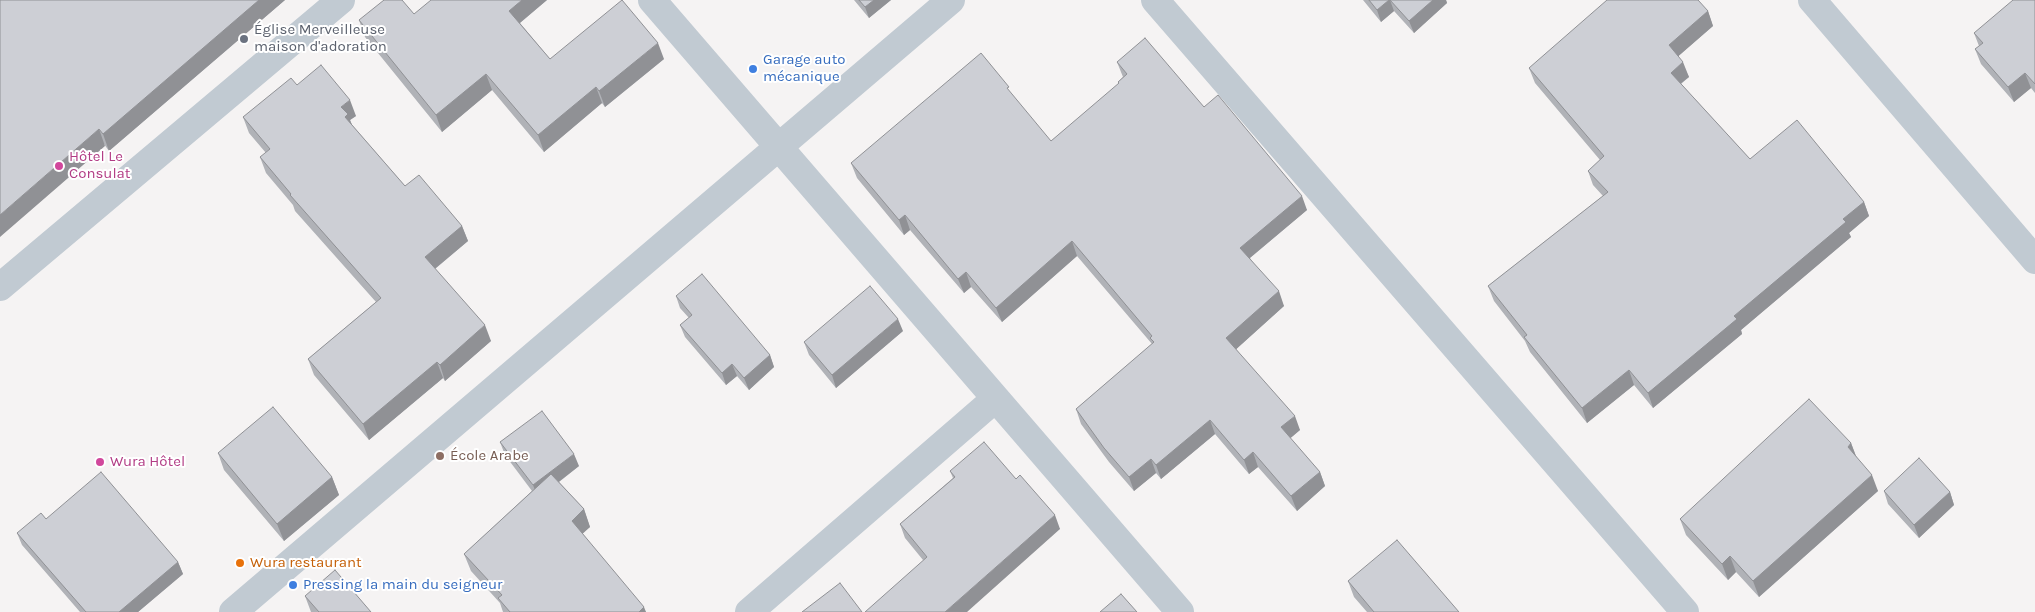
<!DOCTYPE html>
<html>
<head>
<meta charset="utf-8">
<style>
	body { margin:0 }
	canvas { display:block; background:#f5f3f3 }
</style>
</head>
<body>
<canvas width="2035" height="612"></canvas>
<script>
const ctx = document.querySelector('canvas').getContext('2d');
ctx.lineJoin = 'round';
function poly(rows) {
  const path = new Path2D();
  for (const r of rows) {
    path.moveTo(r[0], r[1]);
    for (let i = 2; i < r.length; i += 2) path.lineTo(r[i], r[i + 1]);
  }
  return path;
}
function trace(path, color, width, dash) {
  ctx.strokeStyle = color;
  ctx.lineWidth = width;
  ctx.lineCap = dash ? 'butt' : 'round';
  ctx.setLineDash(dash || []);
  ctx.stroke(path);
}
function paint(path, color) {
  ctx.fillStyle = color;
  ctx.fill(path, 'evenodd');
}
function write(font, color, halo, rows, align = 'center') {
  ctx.font = font + ' Karla,sans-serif';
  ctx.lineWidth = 4;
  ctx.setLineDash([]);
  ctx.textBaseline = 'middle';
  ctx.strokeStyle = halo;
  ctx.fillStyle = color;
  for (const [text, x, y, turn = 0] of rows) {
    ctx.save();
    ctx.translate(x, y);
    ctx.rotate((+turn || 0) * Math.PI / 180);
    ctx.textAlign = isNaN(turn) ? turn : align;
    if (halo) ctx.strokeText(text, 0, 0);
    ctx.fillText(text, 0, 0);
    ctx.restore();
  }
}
const street = poly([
	[652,0,1180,612],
	[1155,0,1685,612],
	[1812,0,2035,260],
	[0,287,341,0],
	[233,612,951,0],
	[749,612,995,399]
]);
const wall = poly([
	[0,0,285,0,109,151],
	[547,0,520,23,550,59,664,59,605,107,602,103,544,152,492,90,442,132,365,37,359,20],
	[854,0,891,0,869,18],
	[1363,0,1446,0,1447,3,1414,33,1394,11,1381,22],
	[2035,0,2035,93,2031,88,2014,102,1981,64,1975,49,1979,46,1974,33],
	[1708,11,1713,26,1678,56,1689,77,1681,84,1750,159,1864,202,1869,216,1849,233,1851,237,1741,330,1742,334,1653,408,1634,385,1587,423,1530,352,1525,341,1494,301,1488,286,1603,196,1593,185,1588,171,1600,160,1535,83,1529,68],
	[1117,62,1204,107,1307,210,1250,258,1284,306,1236,349,1300,430,1290,438,1320,472,1325,486,1297,511,1258,467,1249,474,1215,434,1161,479,1156,473,1134,491,1109,462,1081,424,1076,409,1152,344,1077,256,1002,322,971,287,964,293,910,230,904,235,857,178,851,163,1051,141,1119,84,1118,82,1123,77],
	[297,85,356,116,350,120,352,125,405,186,462,226,468,241,435,269,491,341,445,381,443,378,369,440,314,375,308,359,376,302,295,211,293,205,266,173,260,157,266,153,249,133,243,117],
	[676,296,770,355,774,367,749,390,737,376,726,385,685,337,680,325,689,318,680,308],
	[903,331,836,388,809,355,804,342],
	[500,442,579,466,559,482,584,509,590,527,582,533,646,612,503,612,500,603,471,571,464,554,532,491,505,455],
	[1851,443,1856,456,1878,491,1759,597,1736,572,1728,580,1686,535,1680,519],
	[218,453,332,477,339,495,284,541,224,470],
	[950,471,1016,479,1060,529,923,560,905,538,900,524,953,478],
	[1884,491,1950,492,1954,505,1919,538,1888,504],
	[46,519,178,562,183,574,138,612,80,612,22,545,17,533],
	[1348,581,1459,612,1367,612,1354,597],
	[305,596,371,612,311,612]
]);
const shadedWall = poly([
	[259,0,285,0,109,151,103,134],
	[522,0,547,0,515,27,509,11],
	[874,0,891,0,869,18,865,7],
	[1389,0,1390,0,1394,11,1381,22,1377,10],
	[1433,0,1446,0,1447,3,1414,33,1409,21],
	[1708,11,1713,26,1674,60,1669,45],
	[658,43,664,59,605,107,599,91],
	[1683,62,1689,77,1676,87,1671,73],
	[2025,73,2031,88,2014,102,2008,87],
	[486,74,492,90,442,132,436,115],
	[596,87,602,103,544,152,538,135],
	[350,100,356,116,350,120,354,130,350,133,341,107],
	[99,129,105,146,0,237,0,215],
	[1302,196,1307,210,1245,262,1240,248],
	[1864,202,1869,216,1849,233,1851,237,1741,330,1742,334,1653,408,1648,393,1843,219],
	[905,215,910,230,904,235,899,220],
	[462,226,468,241,431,272,425,257],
	[1072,241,1077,256,1002,322,996,308],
	[966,272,971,287,964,293,958,279],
	[1279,291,1284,306,1232,353,1226,338],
	[898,319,903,331,836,388,832,375],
	[485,325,491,341,445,381,440,365],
	[770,355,774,367,749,390,744,378],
	[437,362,443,378,369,440,363,424],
	[732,364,737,376,726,385,722,373],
	[1629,370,1634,385,1587,423,1582,408],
	[1295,416,1300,430,1286,442,1281,427],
	[1210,420,1215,434,1161,479,1156,465],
	[1851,443,1857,459,1848,447],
	[1253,452,1258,467,1249,474,1244,460],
	[574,454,579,466,538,498,533,485],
	[1151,459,1156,473,1134,491,1129,477],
	[1320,472,1325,486,1297,511,1291,496],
	[1872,475,1878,491,1759,597,1753,581],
	[332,477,339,495,284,541,277,524],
	[1950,492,1954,505,1919,538,1914,525],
	[584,509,590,527,578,538,572,521],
	[1055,515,1060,529,967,612,945,612],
	[1730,556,1736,572,1728,580,1722,564],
	[178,562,183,574,138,612,119,612],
	[644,607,646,612,639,612]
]);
const building = poly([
	[0,0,259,0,103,134,99,129,0,215,0,0],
	[384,0,402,0,414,14,431,0,522,0,509,11,550,59,622,0,658,43,599,91,596,87,538,135,486,74,436,115,359,20,384,0],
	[859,0,874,0,865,7,859,0],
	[1369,0,1389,0,1377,10,1369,0],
	[1390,0,1433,0,1409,21,1390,0],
	[1607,0,1698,0,1708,11,1669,45,1683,62,1671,73,1750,159,1797,120,1864,202,1843,219,1846,222,1734,316,1737,319,1648,393,1629,370,1582,408,1524,337,1527,335,1488,286,1608,192,1588,171,1604,156,1529,68,1607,0],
	[2013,0,2035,0,2035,84,2025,73,2008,87,1975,49,1983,43,1974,33,2013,0],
	[1145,38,1204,107,1218,95,1302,196,1240,248,1279,291,1226,338,1295,416,1281,427,1320,472,1291,496,1253,452,1244,460,1210,420,1156,465,1151,459,1129,477,1104,448,1076,409,1154,342,1150,338,1152,336,1072,241,996,308,966,272,958,279,905,215,899,220,851,163,981,53,1009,87,1007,88,1051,141,1119,83,1118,82,1127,74,1117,62,1145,38],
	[321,65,350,100,341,107,348,114,345,117,405,186,419,175,462,226,425,257,485,325,440,365,437,362,363,424,308,359,381,298,290,195,291,194,260,157,270,149,243,117,291,78,297,85,321,65],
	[702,274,770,355,744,378,732,364,722,373,680,325,692,315,676,296,702,274],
	[870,286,898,319,832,375,804,342,870,286],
	[1809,399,1851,443,1848,447,1872,475,1753,581,1730,556,1722,564,1680,519,1809,399],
	[273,407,332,477,277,524,218,453,273,407],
	[542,411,574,454,533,485,500,442,542,411],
	[984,442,1016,479,1020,475,1055,515,945,612,865,612,927,557,900,524,955,477,950,471,984,442],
	[1919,458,1950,492,1914,525,1884,491,1919,458],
	[101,472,178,562,119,612,86,612,17,533,41,513,46,519,101,472],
	[551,474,584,509,572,521,644,607,639,612,510,612,498,598,502,595,464,554,551,474],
	[1397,540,1459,612,1374,612,1348,581,1397,540],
	[335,570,371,612,319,612,305,596,335,570],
	[840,583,862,612,802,612,840,583],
	[1121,594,1137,612,1100,612,1121,594]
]);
const markers = [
	[244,39,5,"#6b7280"],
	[753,69,5,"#3f7fe0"],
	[59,166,5,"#d1479c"],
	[440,456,5,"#8d6e63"],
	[100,462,5,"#d1479c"],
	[240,563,5,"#e8710a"],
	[293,585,5,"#3f7fe0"]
];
const worshipNames = [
	["Église Merveilleuse",254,30],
	["maison d'adoration",254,47]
];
const shopNames = [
	["Garage auto",763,60],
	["mécanique",763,77],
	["Pressing la main du seigneur",303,585]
];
const hotelNames = [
	["Hôtel Le",69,157],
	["Consulat",69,174],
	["Wura Hôtel",110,462]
];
const educationNames = [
	["École Arabe",450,456]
];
const foodNames = [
	["Wura restaurant",250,563]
];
trace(street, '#c1cad2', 28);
paint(wall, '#b0b2b7');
paint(shadedWall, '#909195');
paint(building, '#cdcfd5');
trace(building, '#909195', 1);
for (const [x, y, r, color] of markers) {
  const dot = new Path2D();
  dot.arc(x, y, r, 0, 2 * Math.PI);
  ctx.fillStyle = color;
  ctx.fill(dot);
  trace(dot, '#fff', 2);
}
write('15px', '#5b616d', '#fff', worshipNames, 'left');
write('15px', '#366cbe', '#fff', shopNames, 'left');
write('15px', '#b23c85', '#fff', hotelNames, 'left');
write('15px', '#785e54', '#fff', educationNames, 'left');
write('15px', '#c56008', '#fff', foodNames, 'left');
</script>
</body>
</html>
